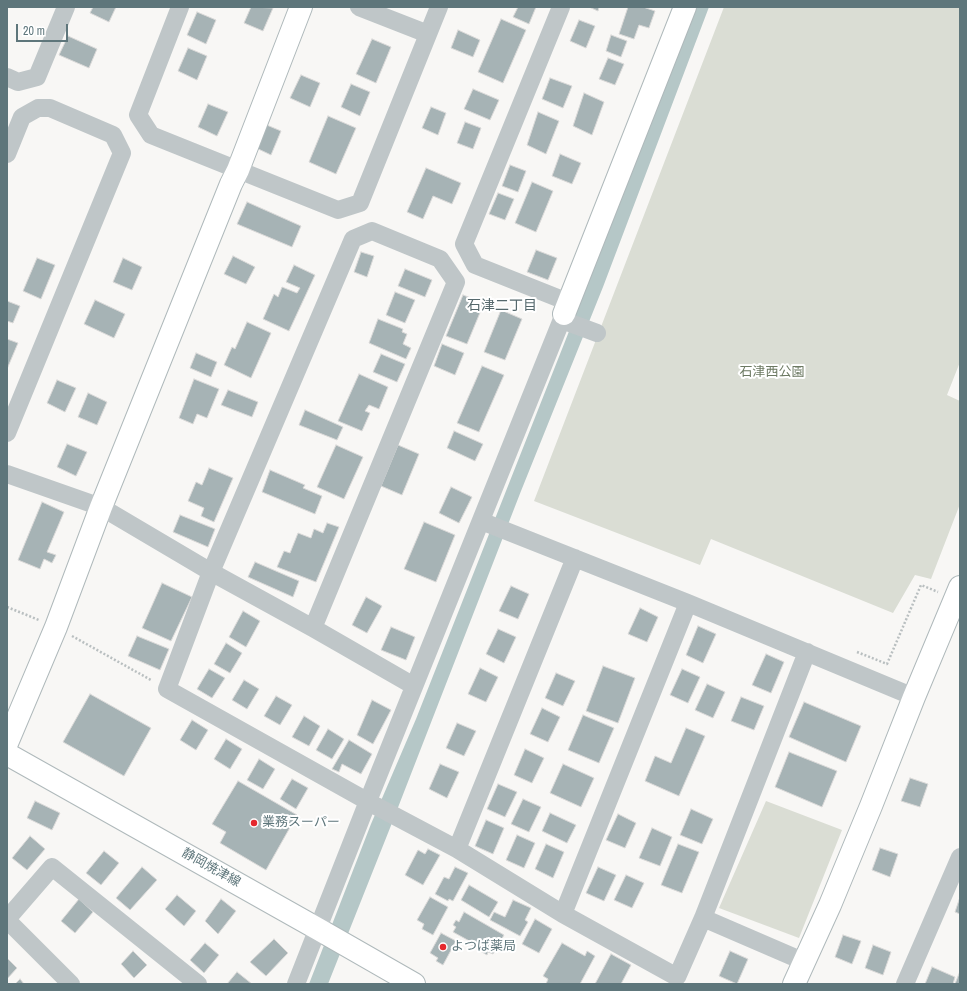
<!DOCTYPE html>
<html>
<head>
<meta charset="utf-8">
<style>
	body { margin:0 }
	#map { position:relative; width:967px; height:991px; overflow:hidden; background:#f8f7f5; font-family:"Archivo Narrow",sans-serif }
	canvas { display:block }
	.frame { position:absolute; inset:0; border:8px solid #5e767b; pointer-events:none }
	.scale { position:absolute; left:16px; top:24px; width:52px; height:18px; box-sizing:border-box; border:2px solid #5e767b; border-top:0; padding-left:5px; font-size:12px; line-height:14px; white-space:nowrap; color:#5e767b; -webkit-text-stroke:3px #fff; paint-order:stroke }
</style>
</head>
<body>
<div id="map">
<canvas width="967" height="991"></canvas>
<div class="frame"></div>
<div class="scale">20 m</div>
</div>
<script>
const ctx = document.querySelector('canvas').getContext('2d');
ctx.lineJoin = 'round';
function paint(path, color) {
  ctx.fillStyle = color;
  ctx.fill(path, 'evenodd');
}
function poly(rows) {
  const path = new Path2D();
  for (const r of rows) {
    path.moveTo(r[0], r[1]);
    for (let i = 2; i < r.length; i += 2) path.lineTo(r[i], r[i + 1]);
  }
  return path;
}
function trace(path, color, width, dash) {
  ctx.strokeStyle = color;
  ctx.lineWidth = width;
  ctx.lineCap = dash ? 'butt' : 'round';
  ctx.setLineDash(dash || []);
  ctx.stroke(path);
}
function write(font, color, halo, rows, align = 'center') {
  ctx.font = font + ' "Archivo Narrow","Noto Sans JP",sans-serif';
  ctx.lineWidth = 4;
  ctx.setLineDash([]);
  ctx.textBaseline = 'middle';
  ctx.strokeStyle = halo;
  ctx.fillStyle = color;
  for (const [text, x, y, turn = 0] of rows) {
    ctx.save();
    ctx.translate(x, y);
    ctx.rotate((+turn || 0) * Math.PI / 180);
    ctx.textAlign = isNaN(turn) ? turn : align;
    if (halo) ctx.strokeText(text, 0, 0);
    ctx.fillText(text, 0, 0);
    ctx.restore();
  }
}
const green = poly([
	[724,7,960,7,960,362,947,395,960,401,960,504,931,579,915,575,893,613,711,539,700,565,534,501],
	[766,801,842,830,799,938,719,908]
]);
const water = poly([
	[697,7,709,7,603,287,521,491,390,828,328,984,309,984,371,824,416,719]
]);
const building = poly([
	[93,7,116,7,109,22,90,13,93,7],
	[251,7,273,8,263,31,244,23,251,7],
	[518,7,536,7,529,24,513,17,518,7],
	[589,7,599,7,598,11,589,7],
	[628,7,643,7,655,11,649,28,639,25,634,39,619,34,628,7],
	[197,12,216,20,206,44,187,35,197,12],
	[501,19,526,30,503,83,478,72,501,19],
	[579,20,595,26,586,48,570,41,579,20],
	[458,30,480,40,473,57,451,48,458,30],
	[611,35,627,41,621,57,606,51,611,35],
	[68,36,97,49,89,68,59,55,68,36],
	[372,39,391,47,376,83,356,74,372,39],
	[188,48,207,56,197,80,178,71,188,48],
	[608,58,624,64,615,85,599,79,608,58],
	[301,75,320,83,310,107,290,98,301,75],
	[550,78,572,86,563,108,542,99,550,78],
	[351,84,370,92,360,116,341,107,351,84],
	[473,89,499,100,490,120,464,109,473,89],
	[584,93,604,102,592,135,573,126,584,93],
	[208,104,228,112,217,136,198,127,208,104],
	[431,107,446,113,438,135,422,128,431,107],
	[538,112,559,121,546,154,527,145,538,112],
	[328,116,356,128,336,174,309,162,328,116],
	[465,122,481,128,473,149,457,143,465,122],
	[262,123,281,131,271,155,252,146,262,123],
	[560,154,581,163,572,184,552,176,560,154],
	[510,165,526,171,518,192,502,186,510,165],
	[426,168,461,183,452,204,433,196,423,219,407,212,426,168],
	[532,182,553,191,536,232,515,223,532,182],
	[498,193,514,199,505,220,489,214,498,193],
	[247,202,301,226,292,247,237,224,247,202],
	[536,250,557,258,548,280,527,272,536,250],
	[361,252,374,256,367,277,354,272,361,252],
	[233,256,255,267,246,284,224,274,233,256],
	[37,258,55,265,41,299,23,291,37,258],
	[123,258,142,267,132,290,113,282,123,258],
	[294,265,315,275,289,331,263,319,274,294,278,297,282,287,297,293,300,288,286,282,294,265],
	[405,269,432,280,425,297,398,286,405,269],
	[395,292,415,300,405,323,386,315,395,292],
	[463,295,484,303,467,344,446,336,463,295],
	[95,300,125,314,114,338,84,324,95,300],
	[7,301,20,306,13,323,7,321,7,301],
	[501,310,522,319,505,360,484,352,501,310],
	[378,319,403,329,402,332,407,334,403,344,411,348,406,359,369,343,378,319],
	[247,322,271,333,251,378,224,365,232,347,235,349,247,322],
	[7,339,18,343,7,369,7,339],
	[442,344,464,353,455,375,434,366,442,344],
	[196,353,217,362,211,377,190,368,196,353],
	[381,354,405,364,397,382,373,372,381,354],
	[482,366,504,375,479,432,457,423,482,366],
	[359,374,388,387,379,409,369,405,365,411,370,413,362,431,338,421,359,374],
	[194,379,219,389,207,418,197,414,193,424,179,418,194,379],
	[57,380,76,388,65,412,47,403,57,380],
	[228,390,258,402,252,417,221,405,228,390],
	[88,393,107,402,97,425,78,417,88,393],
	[305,410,343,427,337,440,299,425,305,410],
	[454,431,483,444,475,461,447,448,454,431],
	[67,444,87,452,76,476,57,467,67,444],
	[336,445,363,457,344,499,317,487,336,445],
	[398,445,419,454,402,495,381,486,398,445],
	[209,468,233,478,214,522,201,516,204,508,188,501,196,482,202,485,209,468],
	[270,470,305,485,303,488,322,496,315,514,262,492,270,470],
	[451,487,472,497,459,523,439,513,451,487],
	[42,502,64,512,47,552,56,555,52,563,44,559,40,569,18,560,42,502],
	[180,515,215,529,208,547,173,532,180,515],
	[424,522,455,535,436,582,404,569,424,522],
	[327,523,339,527,316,582,277,567,284,551,290,553,298,533,311,538,314,529,323,533,327,523],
	[255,562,299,581,293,597,248,577,255,562],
	[162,583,192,597,171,641,142,628,162,583],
	[511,586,529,594,518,619,499,611,511,586],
	[366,597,382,606,367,633,352,625,366,597],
	[640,608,658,617,647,642,628,634,640,608],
	[243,611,260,621,246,647,229,637,243,611],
	[698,626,716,634,703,663,686,655,698,626],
	[391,627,415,637,406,660,381,650,391,627],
	[498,629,516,637,504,663,486,654,498,629],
	[137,636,169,649,160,670,128,656,137,636],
	[226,643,242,653,230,673,214,664,226,643],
	[766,654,784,662,771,693,752,685,766,654],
	[603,666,635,678,618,723,586,711,603,666],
	[480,668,498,677,486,702,468,694,480,668],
	[209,669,225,678,212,698,197,689,209,669],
	[682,669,700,677,688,703,670,695,682,669],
	[556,673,575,681,563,706,545,698,556,673],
	[244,680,259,689,247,709,232,700,244,680],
	[707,684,725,692,713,718,695,710,707,684],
	[90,694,151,728,124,776,63,742,90,694],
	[276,696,292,705,280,725,264,716,276,696],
	[741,697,764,706,754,730,731,721,741,697],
	[372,700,391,710,373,744,357,735,372,700],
	[804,702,861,726,846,762,789,737,804,702],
	[542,708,560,717,548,742,530,734,542,708],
	[583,715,614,728,599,763,568,750,583,715],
	[304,716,320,726,309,746,292,737,304,716],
	[192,720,208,730,196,750,180,740,192,720],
	[457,723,476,731,464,756,446,748,457,723],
	[686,728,705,736,679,796,645,781,655,756,671,763,686,728],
	[328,729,344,739,332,759,316,750,328,729],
	[226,739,242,749,230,769,214,759,226,739],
	[349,740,372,754,361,774,342,764,339,772,332,769,349,740],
	[525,749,544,758,532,783,514,775,525,749],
	[789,752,837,771,822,807,775,787,789,752],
	[259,759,275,769,263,789,247,780,259,759],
	[440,764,459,772,447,798,429,789,440,764],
	[563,764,594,778,581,807,550,793,563,764],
	[910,778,928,784,920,807,901,801,910,778],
	[292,779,308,788,296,809,280,799,292,779],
	[238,781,297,815,266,870,220,843,226,832,212,824,238,781],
	[498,784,517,792,505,817,487,809,498,784],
	[523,799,541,807,529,832,511,824,523,799],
	[35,801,60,813,52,830,27,818,35,801],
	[691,809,713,819,702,844,680,835,691,809],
	[550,813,576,825,567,843,542,831,550,813],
	[618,814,636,823,625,848,606,840,618,814],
	[486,820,504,828,493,854,475,846,486,820],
	[652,828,672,837,660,866,639,858,652,828],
	[517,835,535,843,524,868,506,860,517,835],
	[30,836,45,849,27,870,12,858,30,836],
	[546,844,564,852,553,878,535,869,546,844],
	[678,844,699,852,682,893,661,885,678,844],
	[880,848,898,854,890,877,872,870,880,848],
	[428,849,440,855,423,885,405,875,418,850,425,854,428,849],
	[104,851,119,863,101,885,86,873,104,851],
	[142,867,157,880,130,910,116,898,142,867],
	[455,867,468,873,453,901,449,899,448,901,435,894,444,877,449,879,455,867],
	[598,867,616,875,604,901,586,893,598,867],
	[626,875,644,883,632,908,614,900,626,875],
	[469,885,498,902,489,917,461,900,469,885],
	[177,895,196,911,184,926,165,909,177,895],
	[430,897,448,907,433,935,422,929,424,924,417,920,430,897],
	[960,897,960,914,955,912,960,897],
	[79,899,93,912,75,933,61,921,79,899],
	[221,899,236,911,218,934,205,921,221,899],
	[513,900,531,908,525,920,528,922,520,936,490,920,494,912,505,917,513,900],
	[464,912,504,935,493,954,488,952,487,955,472,946,473,943,453,932,456,927,453,925,456,920,459,922,464,912],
	[535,919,552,929,539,953,522,944,535,919],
	[441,933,456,941,443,965,436,961,438,958,430,953,441,933],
	[843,935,861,941,852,964,835,957,843,935],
	[274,939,288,953,266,976,250,962,274,939],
	[205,943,219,955,204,973,190,960,205,943],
	[562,943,585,956,587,951,595,956,580,984,546,984,548,979,543,976,562,943],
	[873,945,891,952,883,975,865,968,873,945],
	[133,951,147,965,134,978,121,964,133,951],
	[730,951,748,959,737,984,719,976,730,951],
	[611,954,631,965,621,984,595,984,611,954],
	[7,958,17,968,7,979,7,958],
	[932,967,955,977,953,984,925,984,932,967],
	[960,971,960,984,955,984,960,971],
	[237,972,252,984,227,984,237,972],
	[20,979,24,984,15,984,20,979]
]);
const path = poly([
	[7,607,39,620],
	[72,636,151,680],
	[857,652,887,664,921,585,938,592]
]);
const street = poly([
	[180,7,138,115,151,135,338,210,360,203,439,7],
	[359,7,428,34],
	[561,7,464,244,475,265,568,302],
	[7,77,18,82,37,77,66,7],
	[7,154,22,117,38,108,50,108,113,135,122,153,7,433],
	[562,320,597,333],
	[7,474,101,507,211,572,313,628,414,686],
	[481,521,688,603,914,697],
	[313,628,456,282,440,259,372,231,353,239,211,572,167,689,376,806,457,849,563,914,677,977,703,918,807,652],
	[457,849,575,558],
	[563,914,688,603],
	[703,918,805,962],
	[7,919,52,867,198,984],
	[7,920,71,984],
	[296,984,368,801,564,314],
	[905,984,960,857]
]);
const secondary = poly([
	[564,314,685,7],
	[7,743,56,627,101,507,231,184,238,170,301,7],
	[7,754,318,929,414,984],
	[794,984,830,905,871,806,914,697,960,587]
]);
const markers = [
	[254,823,4,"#e5282e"],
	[443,947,4,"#e5282e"]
];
const parkNames = [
	["石津西公園",772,373]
];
const poiNames = [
	["業務スーパー",262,823],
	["よつば薬局",451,947]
];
const streetNames = [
	["静岡焼津線",211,868,29]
];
const neighbourhoodNames = [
	["石津二丁目",502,306]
];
paint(green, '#daddd4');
paint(water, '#b5c7c7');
paint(building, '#a6b3b5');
trace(building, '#dad9d8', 1);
trace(secondary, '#afb9bb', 24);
trace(path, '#b9bfc0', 2.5, [2, 2]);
trace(street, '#bfc6c8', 18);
trace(secondary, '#fff', 22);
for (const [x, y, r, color] of markers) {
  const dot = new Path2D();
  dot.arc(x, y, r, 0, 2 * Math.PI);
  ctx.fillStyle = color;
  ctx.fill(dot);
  trace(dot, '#fff', 1.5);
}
write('13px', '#6c7962', '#fff', parkNames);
write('13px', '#5e767b', '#fff', poiNames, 'left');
write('13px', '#5e767b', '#fff', streetNames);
write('14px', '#55686c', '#fff', neighbourhoodNames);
</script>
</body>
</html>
